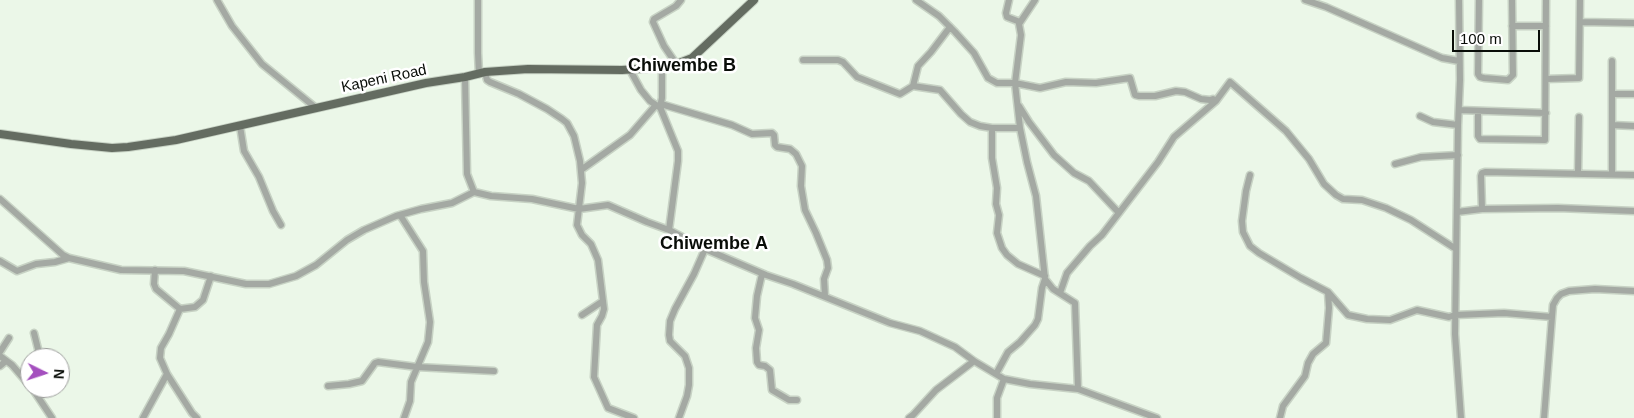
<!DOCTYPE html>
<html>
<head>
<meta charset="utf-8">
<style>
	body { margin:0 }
	#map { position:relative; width:1634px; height:418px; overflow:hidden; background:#ebf7e8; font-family:Arial,sans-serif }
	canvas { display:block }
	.north { position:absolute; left:20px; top:348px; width:50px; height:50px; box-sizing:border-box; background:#fff; border:1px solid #9d9e9c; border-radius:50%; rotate:94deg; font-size:14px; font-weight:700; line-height:20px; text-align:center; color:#090d08 }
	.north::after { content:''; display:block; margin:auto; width:18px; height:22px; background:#a44fbe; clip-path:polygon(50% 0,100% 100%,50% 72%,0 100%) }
	.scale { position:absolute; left:1452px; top:30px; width:88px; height:22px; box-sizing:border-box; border:2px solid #090d08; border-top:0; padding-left:6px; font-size:15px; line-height:18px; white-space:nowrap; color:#090d08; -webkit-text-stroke:4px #fff; paint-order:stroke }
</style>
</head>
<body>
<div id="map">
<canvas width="1634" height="418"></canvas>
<div class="north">N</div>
<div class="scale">100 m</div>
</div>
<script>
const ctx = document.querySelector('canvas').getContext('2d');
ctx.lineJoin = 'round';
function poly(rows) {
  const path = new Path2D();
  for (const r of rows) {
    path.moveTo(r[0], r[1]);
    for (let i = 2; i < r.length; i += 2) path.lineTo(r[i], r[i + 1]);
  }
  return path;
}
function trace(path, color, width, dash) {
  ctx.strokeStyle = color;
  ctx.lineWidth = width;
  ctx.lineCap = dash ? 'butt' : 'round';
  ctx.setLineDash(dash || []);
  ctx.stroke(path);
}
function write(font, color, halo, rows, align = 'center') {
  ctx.font = font + ' Arial,sans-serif';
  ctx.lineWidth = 5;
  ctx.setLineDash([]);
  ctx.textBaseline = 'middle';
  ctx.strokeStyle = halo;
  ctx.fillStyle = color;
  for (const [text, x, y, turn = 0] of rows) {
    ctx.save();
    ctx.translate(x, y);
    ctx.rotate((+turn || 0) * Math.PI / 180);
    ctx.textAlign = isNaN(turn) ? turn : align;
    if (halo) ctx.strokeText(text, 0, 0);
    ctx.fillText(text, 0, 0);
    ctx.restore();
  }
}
const minor = poly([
	[217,0,232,26,262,64,316,108],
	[478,0,478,53,479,74],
	[916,0,939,16,955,32,974,53,988,78,997,83,1015,83,1040,88,1066,82,1096,83,1130,78,1135,95,1139,96,1155,96,1176,91,1185,92,1201,99,1210,100,1213,99,1216,101],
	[1009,0,1006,13,1007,17,1020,22],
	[1305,0,1326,7,1442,58,1459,61],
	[1459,0,1460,80,1458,125,1455,334,1461,418],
	[1479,0,1478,74,1480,77,1484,78,1508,80,1513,75,1512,0],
	[1581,22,1634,23],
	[1512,26,1546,26],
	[803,60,838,60,843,62,857,77,900,94,913,86,918,66,931,52,950,27],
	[677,65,664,46,653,22,654,19,676,6,681,0],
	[662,68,662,98,660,107,678,151,678,161,669,230],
	[630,70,641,90,650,101,659,107],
	[485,72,487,80,490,82,519,94,547,109,562,119,567,123,574,136,580,161,582,183,577,225,582,235,591,244,598,260,604,309,602,316,597,325,594,377,608,408,634,418],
	[465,77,467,174,474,192,491,196,532,199,579,209,608,205,647,222,669,230,705,249,766,275,793,284,890,323,920,331,955,347,974,361,1004,379,1030,384,1078,389,1157,418],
	[1546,79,1579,78,1580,0],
	[913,86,940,90,961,114,970,122,980,126,992,128,1020,128],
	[1612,94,1634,94],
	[661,104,732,125,752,134,772,133,774,135,775,145,777,147,790,149,796,154,802,166,801,186,805,210,816,233,827,260,828,268,824,279,825,296],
	[1019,106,1029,122,1054,155,1074,173,1089,181,1119,213],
	[1459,110,1546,113],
	[1478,111,1478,136,1480,139,1545,140,1546,0],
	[1420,116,1433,122,1458,125],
	[1612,125,1634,126],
	[240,126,244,151,259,177,273,211,281,225],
	[992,128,992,158,997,188,996,204,999,215,997,233,1002,248,1007,255,1018,264,1045,276],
	[1395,164,1421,157,1458,155],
	[581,170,630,135,656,105],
	[1578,174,1579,117],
	[1612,174,1612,61],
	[1250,175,1246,191,1242,221,1243,232,1250,246,1259,253,1301,278,1328,292,1348,315,1367,319,1390,320,1417,310,1449,317,1455,315,1504,313,1552,317],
	[0,199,63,255,69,258,121,270,184,271,246,284,269,284,296,276,316,265,347,240,364,230,396,216,421,209,452,203,474,192],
	[1482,209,1481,176,1482,173,1485,172,1634,175],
	[1457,212,1482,209,1558,208,1634,211],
	[400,215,423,251,424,282,430,322,428,342,411,382,410,401,404,418],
	[0,261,17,271,36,264,55,262,69,258],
	[155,270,154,284,156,289,180,309,195,307,203,300,211,276],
	[762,274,757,296,755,318,759,330,756,348,757,362,759,365,765,366,770,370,772,390,789,400,797,400],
	[1045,279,1053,289,1075,303,1078,389],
	[1060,293,1067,273,1090,246,1102,235,1158,162,1174,137,1216,101,1230,82,1286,131,1309,159,1324,184,1336,195,1343,199,1362,200,1386,208,1411,220,1456,249],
	[180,309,169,334,161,348,160,358,167,374,192,413,197,418],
	[582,315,603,301],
	[34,333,39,353,38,358],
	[0,352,9,338],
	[0,356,12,365,30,386],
	[0,366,6,361],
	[996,374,1008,352,1020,342,1035,325,1038,319,1042,288,1045,279,1036,196,1027,162,1020,128,1015,83,1021,35,1019,24,1035,0],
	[328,386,349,384,362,381,375,363,378,362,417,367,494,371],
	[32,388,52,418],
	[143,418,167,374],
	[679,418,687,396,689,385,689,368,685,356,670,341,669,335,670,321,675,309,694,274,705,249],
	[909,418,913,415,936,390,974,361],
	[997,418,997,398,1004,379],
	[1280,418,1283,406,1305,376,1308,363,1313,354,1326,343,1329,308,1328,292],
	[1544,418,1552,317,1553,305,1557,298,1561,294,1569,291,1595,289,1634,291]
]);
const major = poly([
	[0,134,71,144,112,148,128,147,176,140,426,83,465,77,485,72,528,69,622,70,669,67,692,58,754,0]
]);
const streetNames = [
	["Kapeni Road",384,79,-12]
];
const quarterNames = [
	["Chiwembe B",682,66],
	["Chiwembe A",714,244]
];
trace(minor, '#c7d2c4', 9);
trace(major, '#c7d2c4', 10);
trace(minor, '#a4a9a3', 6);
trace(major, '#646c61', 8);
write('15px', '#090d08', '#fff', streetNames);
write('bold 18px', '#090d08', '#fff', quarterNames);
</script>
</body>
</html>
